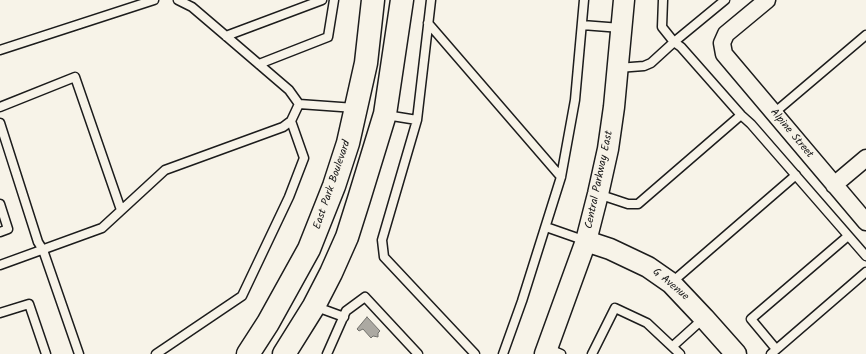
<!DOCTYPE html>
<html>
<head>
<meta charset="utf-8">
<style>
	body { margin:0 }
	canvas { display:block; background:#f7f3e8 }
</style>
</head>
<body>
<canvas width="866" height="354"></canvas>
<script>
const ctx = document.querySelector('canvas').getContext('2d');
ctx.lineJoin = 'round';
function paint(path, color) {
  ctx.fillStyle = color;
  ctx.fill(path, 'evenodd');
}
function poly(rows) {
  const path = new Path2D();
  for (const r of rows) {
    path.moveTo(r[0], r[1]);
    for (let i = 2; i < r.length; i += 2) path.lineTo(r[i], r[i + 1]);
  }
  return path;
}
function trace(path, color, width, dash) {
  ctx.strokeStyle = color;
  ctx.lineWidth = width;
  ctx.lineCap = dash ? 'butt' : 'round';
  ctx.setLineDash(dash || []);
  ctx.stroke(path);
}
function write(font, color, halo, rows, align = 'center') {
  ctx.font = font + ' Kalam,sans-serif';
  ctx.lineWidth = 3;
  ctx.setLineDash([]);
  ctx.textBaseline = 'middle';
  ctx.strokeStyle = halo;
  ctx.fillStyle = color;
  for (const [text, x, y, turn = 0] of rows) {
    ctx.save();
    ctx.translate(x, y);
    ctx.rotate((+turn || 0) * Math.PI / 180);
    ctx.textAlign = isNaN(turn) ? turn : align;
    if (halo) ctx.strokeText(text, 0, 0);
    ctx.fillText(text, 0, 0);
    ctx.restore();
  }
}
const water = poly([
	[367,317,380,331,378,333,378,337,373,336,371,338,363,329,359,331,357,329,367,317]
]);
const service = poly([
	[178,0,192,7,226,36,289,90,299,104,355,108],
	[431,0,417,120,382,240,384,257,475,354],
	[663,0,662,27,674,42,725,0],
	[428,23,561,177],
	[582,25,621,28],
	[226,36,322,0],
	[0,50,154,0],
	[259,64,328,37,334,0],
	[618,68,644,66,651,63,674,42,681,47,741,115,751,124,866,256],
	[0,107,75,77,121,210],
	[774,113,866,35],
	[386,115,417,120],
	[0,123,38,242,43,250,79,354],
	[598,194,628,204,638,204,741,115],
	[0,204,8,229,0,232],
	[546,227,586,241],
	[0,265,102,228,165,170,283,127,291,121,299,104],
	[671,283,796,175],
	[314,306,344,317],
	[0,313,29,304,46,354],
	[673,346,704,318],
	[547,348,561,354],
	[776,349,751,319,848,236],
	[156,354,242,296,289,197,304,158,291,121],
	[327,354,346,311,365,297,418,354],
	[503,354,522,301,561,177,575,100,584,0],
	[592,354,615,308,647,323,680,354],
	[771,354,866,272]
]);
const minor = poly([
	[767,0,726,34,722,43,724,54,866,222],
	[834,185,866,158]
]);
const tertiary = poly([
	[586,241,610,249,648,267,671,283,704,318,736,354],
	[545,354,586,241,598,194,608,149,614,107,624,0]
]);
const secondary = poly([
	[248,354,268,323,309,249,334,186,348,143,366,63,373,0],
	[284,354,314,306,331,273,347,237,359,199,385,114,402,0]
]);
const streetNames = [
	["Alpine Street",791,134,50],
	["Central Parkway East",600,180,-78],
	["East Park Boulevard",333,185,-71],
	["G Avenue",670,285,40]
];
paint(water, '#aca9a2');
trace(water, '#72716c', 1);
trace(service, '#1c1c1c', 11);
trace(minor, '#1c1c1c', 19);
trace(tertiary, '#1c1c1c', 23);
trace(secondary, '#1c1c1c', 25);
trace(service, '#f7f3e8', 8);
trace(minor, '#f7f3e8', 16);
trace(tertiary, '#f7f3e8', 20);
trace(secondary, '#f7f3e8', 22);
write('11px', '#1c1c1c', '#f7f3e8', streetNames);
</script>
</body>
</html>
